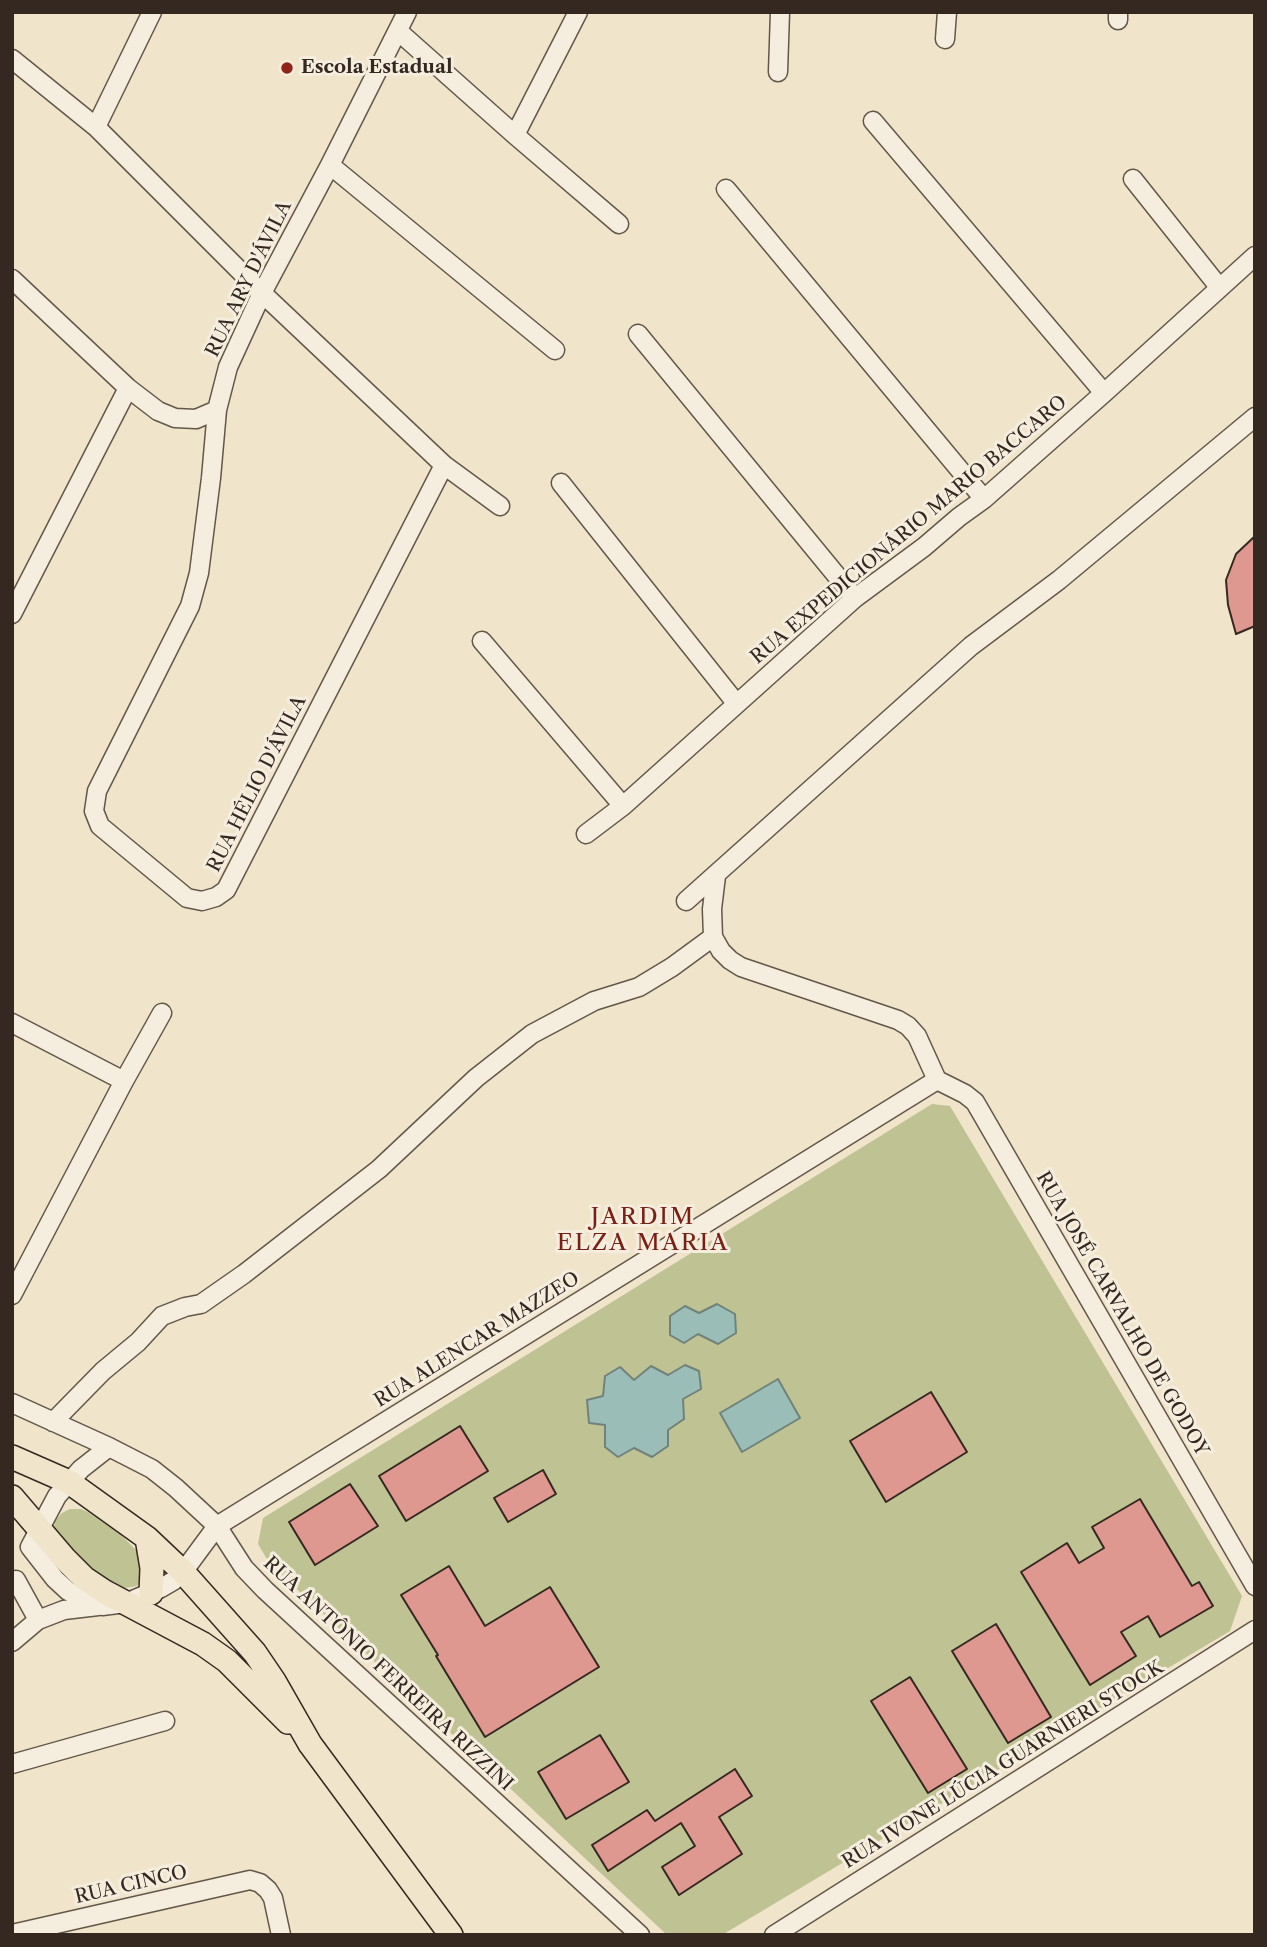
<!DOCTYPE html>
<html>
<head>
<meta charset="utf-8">
<style>
	body { margin:0 }
	#map { position:relative; width:1267px; height:1947px; overflow:hidden; background:#f0e4ca; font-family:"Libre Caslon Text",serif }
	canvas { display:block }
	.frame { position:absolute; inset:0; border:14px solid #342820; pointer-events:none }
</style>
</head>
<body>
<div id="map">
<canvas width="1267" height="1947"></canvas>
<div class="frame"></div>
</div>
<script>
const ctx = document.querySelector('canvas').getContext('2d');
ctx.lineJoin = 'round';
function paint(path, color) {
  ctx.fillStyle = color;
  ctx.fill(path, 'evenodd');
}
function poly(rows) {
  const path = new Path2D();
  for (const r of rows) {
    path.moveTo(r[0], r[1]);
    for (let i = 2; i < r.length; i += 2) path.lineTo(r[i], r[i + 1]);
  }
  return path;
}
function trace(path, color, width, dash) {
  ctx.strokeStyle = color;
  ctx.lineWidth = width;
  ctx.lineCap = dash ? 'butt' : 'round';
  ctx.setLineDash(dash || []);
  ctx.stroke(path);
}
function write(font, color, halo, rows, align = 'center') {
  ctx.font = font + ' "Libre Caslon Text",serif';
  ctx.lineWidth = 6;
  ctx.setLineDash([]);
  ctx.textBaseline = 'middle';
  ctx.strokeStyle = halo;
  ctx.fillStyle = color;
  for (const [text, x, y, turn = 0] of rows) {
    ctx.save();
    ctx.translate(x, y);
    ctx.rotate((+turn || 0) * Math.PI / 180);
    ctx.textAlign = isNaN(turn) ? turn : align;
    if (halo) ctx.strokeText(text, 0, 0);
    ctx.fillText(text, 0, 0);
    ctx.restore();
  }
}
const green = poly([
	[932,1104,950,1106,1242,1596,1230,1631,722,1935,667,1935,270,1564,258,1544,263,1518],
	[70,1509,81,1509,88,1512,121,1535,137,1551,143,1560,142,1580,137,1586,125,1588,112,1584,89,1570,56,1539,54,1528,55,1521,62,1513]
]);
const water = poly([
	[717,1304,735,1314,736,1333,718,1344,698,1334,684,1343,670,1335,670,1316,685,1306,699,1313,717,1304],
	[685,1365,699,1371,701,1389,683,1399,684,1419,668,1430,668,1446,652,1457,634,1448,618,1457,605,1447,605,1425,589,1423,587,1400,603,1396,605,1376,620,1367,634,1380,651,1366,668,1375,685,1365],
	[778,1379,800,1418,742,1452,720,1413,778,1379]
]);
const building = poly([
	[1255,536,1255,626,1236,634,1228,605,1226,580,1236,554,1255,536],
	[931,1392,967,1452,886,1502,850,1441,931,1392],
	[460,1426,488,1471,406,1521,379,1476,460,1426],
	[543,1470,556,1494,508,1522,494,1498,543,1470],
	[350,1484,378,1526,315,1565,289,1522,350,1484],
	[1140,1499,1192,1586,1199,1582,1213,1606,1160,1637,1148,1616,1121,1632,1136,1656,1090,1685,1021,1572,1067,1543,1079,1563,1104,1548,1092,1527,1140,1499],
	[449,1566,485,1626,550,1587,599,1667,485,1737,436,1656,438,1655,401,1595,449,1566],
	[996,1624,1051,1717,1008,1743,952,1651,996,1624],
	[910,1677,967,1769,928,1793,871,1701,910,1677],
	[600,1735,629,1782,566,1819,538,1772,600,1735],
	[735,1769,752,1796,719,1817,742,1854,679,1895,662,1867,695,1846,681,1823,608,1871,592,1845,647,1810,655,1821,735,1769]
]);
const minor = poly([
	[1118,20,1118,12],
	[398,31,515,135,619,224],
	[945,39,947,12],
	[12,59,96,127,262,293,444,465,500,506],
	[778,72,780,12],
	[873,121,1104,393],
	[96,127,152,12],
	[515,135,578,12],
	[330,165,555,350],
	[1133,179,1219,287],
	[726,189,984,499],
	[12,279,128,388,158,411,175,418,196,419,217,410,228,367,262,293,330,165,407,12],
	[638,334,855,598],
	[217,410,211,478,199,573,190,606,97,791,94,811,100,826,187,898,202,901,216,897,226,890,444,465],
	[561,483,736,703],
	[12,614,128,388],
	[482,641,623,806],
	[586,834,623,806,855,598,924,547,959,517,984,499,1104,393,1255,256],
	[686,901,971,646,1059,580,1255,417],
	[713,937,721,951,730,960,741,967,898,1020,908,1026,917,1036,937,1080],
	[12,1023,124,1081],
	[937,1080,965,1094,975,1102,1255,1586],
	[12,1295,124,1081,162,1013],
	[12,1403,109,1447,152,1469,176,1488,217,1526,244,1568,265,1590,640,1935],
	[53,1422,103,1371,138,1342,162,1316,185,1307,201,1304,244,1274,379,1169,476,1078,532,1034,594,1001,639,987,672,967,713,937,712,909,716,876],
	[109,1447,81,1469,57,1496,30,1547,55,1579,68,1591,77,1596,102,1606,126,1603,161,1588,173,1581,183,1572,217,1526,937,1080],
	[16,1580,38,1620],
	[12,1642,38,1620,64,1610,98,1606],
	[12,1764,165,1721],
	[12,1934,250,1880,260,1883,268,1890,273,1898,281,1935],
	[774,1935,1255,1630]
]);
const major = poly([
	[12,1457,69,1482,147,1538,183,1572,255,1653,274,1681,310,1744,451,1935],
	[12,1497,65,1559,84,1578,105,1592,203,1644,227,1661,288,1722],
	[147,1538,152,1568,151,1593]
]);
const markers = [
	[287,68,7,"#8f2418"]
];
const poiNames = [
	["Escola Estadual",301,68]
];
const streetNames = [
	["RUA ARY D'ÁVILA",249,279,-64],
	["RUA EXPEDICIONÁRIO MARIO BACCARO",909,530,-40],
	["RUA HÉLIO D'ÁVILA",257,784,-63],
	["RUA JOSÉ CARVALHO DE GODOY",1122,1314,60],
	["RUA ALENCAR MAZZEO",477,1340,-32],
	["RUA ANTÔNIO FERREIRA RIZZINI",388,1674,43],
	["RUA IVONE LÚCIA GUARNIERI STOCK",1003,1765,-32],
	["RUA CINCO",131,1885,-13]
];
const quarterNames = [
	["JARDIM",643,1217],
	["ELZA MARIA",643,1243]
];
paint(green, '#bfc293');
paint(water, '#9abeb7');
trace(water, '#71827b', 2);
paint(building, '#de988f');
trace(building, '#342820', 2);
trace(minor, '#63574a', 21);
trace(major, '#342820', 26);
trace(minor, '#f5eddd', 18);
trace(major, '#f0e4ca', 23);
for (const [x, y, r, color] of markers) {
  const dot = new Path2D();
  dot.arc(x, y, r, 0, 2 * Math.PI);
  ctx.fillStyle = color;
  ctx.fill(dot);
  trace(dot, '#f5eddd', 2.5);
}
write('bold 19px', '#342820', '#f5eddd', poiNames, 'left');
write('19px', '#342820', '#f5eddd', streetNames);
ctx.letterSpacing = '2px';
write('23px', '#7a1f14', '#f5eddd', quarterNames);
ctx.letterSpacing = '0px';
</script>
</body>
</html>
